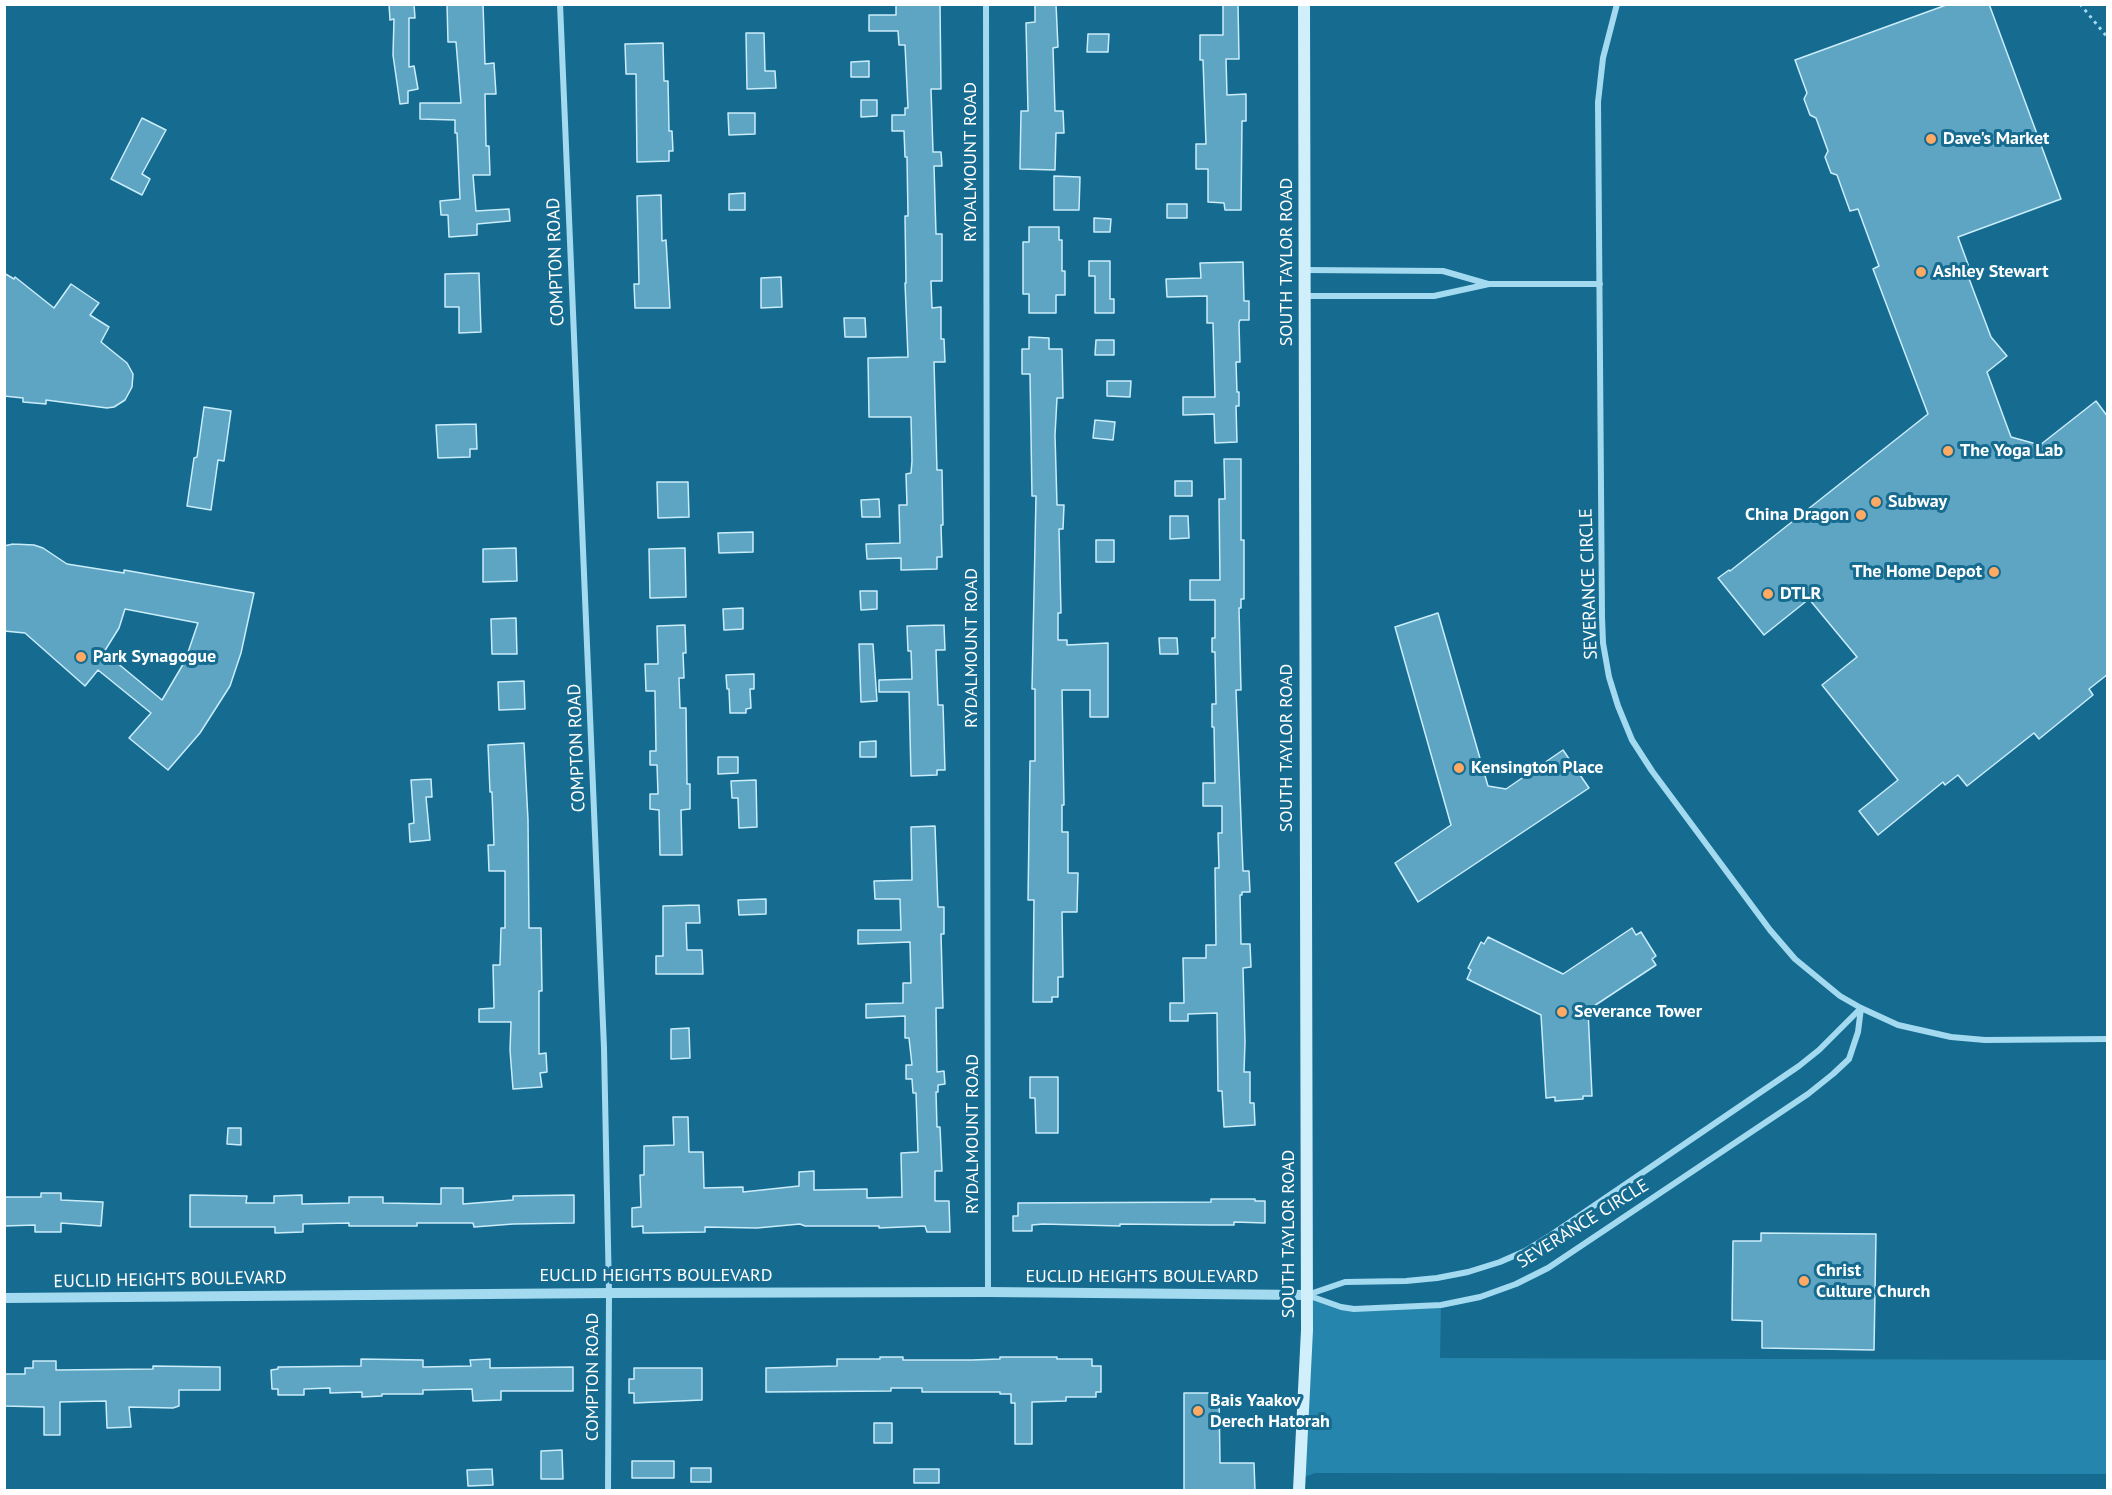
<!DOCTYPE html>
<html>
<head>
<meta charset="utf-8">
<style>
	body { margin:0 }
	#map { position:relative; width:2112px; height:1495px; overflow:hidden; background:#166b90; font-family:"PT Sans",sans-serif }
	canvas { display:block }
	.frame { position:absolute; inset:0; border:6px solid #fff; pointer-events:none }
</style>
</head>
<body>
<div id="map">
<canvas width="2112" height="1495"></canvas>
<div class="frame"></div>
</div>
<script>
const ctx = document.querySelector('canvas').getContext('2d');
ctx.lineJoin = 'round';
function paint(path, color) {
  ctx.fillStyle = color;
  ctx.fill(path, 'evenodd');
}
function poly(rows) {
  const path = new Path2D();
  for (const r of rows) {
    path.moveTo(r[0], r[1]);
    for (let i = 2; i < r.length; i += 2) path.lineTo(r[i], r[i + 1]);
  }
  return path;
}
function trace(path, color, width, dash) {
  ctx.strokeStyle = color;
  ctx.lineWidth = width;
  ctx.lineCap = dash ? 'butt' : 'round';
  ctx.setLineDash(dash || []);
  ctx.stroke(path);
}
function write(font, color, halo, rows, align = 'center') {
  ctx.font = font + ' "PT Sans",sans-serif';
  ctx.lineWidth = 6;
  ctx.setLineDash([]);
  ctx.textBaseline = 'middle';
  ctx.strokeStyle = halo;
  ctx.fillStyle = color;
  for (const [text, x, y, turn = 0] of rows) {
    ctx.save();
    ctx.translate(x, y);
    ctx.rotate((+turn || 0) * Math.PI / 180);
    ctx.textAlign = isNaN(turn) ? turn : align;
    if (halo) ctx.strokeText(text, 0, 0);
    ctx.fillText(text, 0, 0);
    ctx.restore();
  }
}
const green = poly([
	[1307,1295,1341,1307,1441,1305,1440,1358,2107,1360,2107,1474,1315,1473,1299,1479]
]);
const building = poly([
	[389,4,414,4,415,18,409,18,409,67,414,66,418,89,408,91,408,103,400,104,393,55,394,19,390,20,389,4],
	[447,4,483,4,485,64,494,63,496,94,485,94,486,146,489,146,490,175,473,175,476,211,509,209,510,221,477,224,477,235,449,237,448,215,441,215,440,201,460,199,457,133,455,133,455,120,420,119,420,103,461,103,456,42,448,42,447,4],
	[896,4,940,4,941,89,931,89,933,152,941,152,942,166,934,166,936,234,942,234,942,281,931,281,932,308,941,307,941,339,944,339,945,362,934,362,937,470,942,470,943,525,941,525,942,557,937,557,937,569,901,570,901,558,867,559,866,544,900,543,899,505,907,505,906,474,911,473,912,461,911,417,869,417,868,358,908,357,905,283,906,283,905,216,908,216,907,157,905,157,904,131,892,131,892,115,905,115,905,108,908,108,905,45,899,45,898,31,869,31,869,15,896,15,896,4],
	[1035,4,1056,4,1058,47,1053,48,1055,111,1063,111,1064,133,1056,133,1055,170,1020,169,1021,111,1028,111,1026,23,1035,22,1035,4],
	[1223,4,1238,4,1239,59,1226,59,1227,95,1246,94,1246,121,1242,121,1241,210,1225,210,1224,203,1208,202,1208,169,1196,169,1196,144,1206,144,1203,60,1200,60,1200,35,1223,35,1223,4],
	[1949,4,1989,4,2061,199,1958,237,1969,267,1965,268,1991,337,2007,356,1987,372,2011,437,2040,445,2096,401,2108,417,2108,674,2089,689,2093,695,2039,739,2034,733,1967,786,1958,775,1945,785,1943,782,1878,835,1859,811,1898,780,1822,685,1857,657,1809,599,1764,635,1718,578,1729,570,1730,571,1928,414,1873,269,1879,266,1858,209,1850,211,1837,175,1831,173,1825,157,1828,151,1816,118,1810,115,1804,99,1807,93,1795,60,1949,4],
	[746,33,764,33,765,71,775,71,776,88,747,89,746,33],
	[1088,34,1109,34,1108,52,1087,52,1088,34],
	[663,43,664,81,668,81,669,131,672,131,673,151,669,151,669,161,637,162,636,74,626,74,625,44,663,43],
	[869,61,869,77,851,77,851,62,869,61],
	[861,100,877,100,877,116,861,117,861,100],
	[728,113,755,113,755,134,729,135,728,113],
	[142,118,166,130,142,174,150,179,142,195,111,179,142,118],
	[1054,176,1080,177,1079,210,1054,210,1054,176],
	[745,193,745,210,729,210,729,194,745,193],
	[661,195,662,241,666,240,670,308,635,308,634,284,639,284,637,196,661,195],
	[1167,204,1187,204,1187,218,1167,218,1167,204],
	[1094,218,1111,219,1110,232,1094,232,1094,218],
	[1029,227,1059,227,1059,240,1062,240,1062,271,1065,271,1065,295,1056,295,1056,313,1029,313,1029,294,1023,294,1023,242,1029,242,1029,227],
	[1089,261,1110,261,1110,299,1114,299,1114,313,1095,313,1095,276,1089,276,1089,261],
	[1243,262,1244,301,1249,301,1249,320,1240,320,1239,323,1240,362,1236,362,1237,392,1239,392,1239,406,1236,406,1237,442,1215,443,1214,414,1183,415,1183,397,1215,397,1213,323,1207,323,1207,296,1167,297,1166,279,1201,278,1200,263,1243,262],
	[4,273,14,279,15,277,54,308,71,284,99,303,90,315,109,327,101,342,127,363,133,374,132,387,125,400,114,407,107,408,46,400,46,404,23,402,23,398,4,396,4,273],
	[479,273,481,332,459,333,459,307,445,307,445,274,479,273],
	[781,277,782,307,761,308,761,278,781,277],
	[844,318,865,318,866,337,845,337,844,318],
	[1029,337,1049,338,1049,349,1062,349,1063,398,1057,398,1055,435,1057,505,1064,505,1063,529,1059,529,1061,613,1058,613,1058,640,1067,640,1067,645,1108,643,1108,717,1090,717,1090,690,1062,690,1064,805,1062,805,1062,832,1068,832,1068,873,1078,873,1077,912,1062,912,1063,977,1058,977,1058,997,1052,997,1052,1002,1033,1002,1034,900,1028,900,1030,761,1035,761,1035,689,1032,689,1036,496,1032,496,1030,374,1022,374,1022,349,1029,349,1029,337],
	[1096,340,1114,340,1114,355,1095,355,1096,340],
	[1107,381,1131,381,1130,397,1107,396,1107,381],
	[204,407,231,411,224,461,218,460,211,510,187,506,194,458,197,457,204,407],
	[1095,420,1115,422,1113,440,1093,438,1095,420],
	[476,424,477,449,470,449,470,457,438,458,436,425,476,424],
	[1224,459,1241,459,1241,540,1244,540,1244,599,1241,599,1241,608,1239,608,1241,690,1236,690,1243,871,1249,871,1250,892,1242,892,1242,895,1240,895,1241,944,1250,944,1251,967,1243,968,1245,1042,1244,1072,1250,1072,1250,1103,1254,1103,1255,1125,1224,1127,1222,1091,1218,1091,1217,1013,1188,1014,1188,1021,1170,1021,1170,1003,1184,1003,1183,958,1206,958,1206,945,1216,945,1215,868,1219,868,1218,833,1222,833,1222,806,1203,806,1203,783,1215,783,1214,727,1212,727,1212,704,1216,704,1215,652,1212,652,1212,638,1215,638,1215,600,1190,600,1190,580,1220,580,1219,499,1225,499,1224,459],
	[1175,481,1192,481,1192,496,1175,496,1175,481],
	[657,482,688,482,689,517,658,518,657,482],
	[879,499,880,517,862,517,861,500,879,499],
	[1170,516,1188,516,1189,538,1170,539,1170,516],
	[753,532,753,552,719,553,718,533,753,532],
	[1096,540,1114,540,1114,562,1096,562,1096,540],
	[13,544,34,545,43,548,67,564,124,573,124,570,254,593,241,653,230,686,200,733,168,770,129,738,151,713,98,670,85,686,25,633,4,631,4,546,13,544],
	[125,609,198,623,185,661,162,700,104,652,119,628,125,609],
	[516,548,517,581,483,582,483,549,516,548],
	[685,548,686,597,650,598,649,549,685,548],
	[860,591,877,591,877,609,861,610,860,591],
	[743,608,743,629,724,630,723,609,743,608],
	[1438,613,1488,786,1506,789,1563,750,1589,788,1418,902,1395,863,1451,825,1395,627,1438,613],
	[516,618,517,654,492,654,491,619,516,618],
	[685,625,686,653,683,653,684,678,679,678,680,708,686,708,687,784,690,784,690,809,681,810,682,855,660,855,659,810,650,809,650,794,658,794,657,765,650,765,650,751,656,751,655,691,646,691,645,664,658,664,657,626,685,625],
	[944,625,945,650,936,650,938,705,943,705,945,770,937,770,937,775,911,776,909,692,879,692,879,680,912,679,911,651,908,651,907,626,944,625],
	[1159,638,1177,638,1178,654,1160,654,1159,638],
	[859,644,873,644,877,701,861,702,859,644],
	[754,674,754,689,750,689,751,708,746,709,746,713,730,713,729,689,727,689,726,675,754,674],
	[524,681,525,709,499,710,498,682,524,681],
	[876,741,876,757,860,757,860,742,876,741],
	[524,743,528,820,529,928,541,928,542,991,539,991,539,1054,546,1053,547,1072,540,1073,542,1087,513,1089,510,1050,511,1022,479,1022,479,1009,494,1008,493,965,500,965,501,928,505,928,505,871,489,871,488,845,494,845,492,792,490,792,488,745,524,743],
	[718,757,738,757,738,773,718,774,718,757],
	[431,779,432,797,426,797,430,840,410,842,409,824,414,823,411,780,431,779],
	[756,780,757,827,739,828,738,798,732,798,731,781,756,780],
	[935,826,938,907,944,907,944,934,941,934,943,1008,936,1008,937,1072,944,1071,945,1084,938,1085,938,1092,936,1092,937,1127,940,1127,942,1171,935,1171,935,1201,949,1201,950,1232,927,1232,925,1226,879,1228,879,1226,805,1226,800,1224,757,1228,705,1227,705,1232,643,1233,643,1226,632,1227,632,1208,641,1207,640,1175,644,1175,644,1146,674,1145,673,1117,688,1117,689,1152,703,1152,704,1188,743,1187,743,1192,799,1186,799,1172,814,1171,814,1190,867,1189,867,1198,902,1197,901,1153,918,1152,916,1093,913,1093,912,1079,906,1079,906,1065,912,1065,909,1038,905,1038,905,1016,866,1018,866,1004,903,1003,903,983,911,983,910,942,858,944,858,930,901,930,900,899,875,899,874,881,912,880,911,827,935,826],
	[766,899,766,914,739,915,738,900,766,899],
	[699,905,700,923,686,923,687,950,702,950,703,974,656,974,656,956,663,956,663,906,699,905],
	[1632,928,1636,935,1641,932,1656,956,1652,959,1656,965,1588,1010,1592,1096,1583,1096,1583,1099,1555,1101,1555,1097,1546,1098,1541,1015,1467,979,1471,970,1468,968,1481,942,1484,944,1488,937,1563,974,1632,928],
	[689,1028,690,1058,671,1059,671,1029,689,1028],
	[1030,1077,1058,1077,1058,1133,1036,1133,1035,1098,1030,1098,1030,1077],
	[228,1128,241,1128,241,1145,227,1144,228,1128],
	[441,1188,463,1188,463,1204,513,1200,513,1196,574,1195,574,1223,513,1224,474,1227,473,1223,417,1223,417,1226,349,1226,349,1223,303,1224,303,1232,275,1233,275,1227,190,1227,190,1195,247,1196,246,1203,274,1203,274,1196,302,1195,302,1204,349,1203,349,1197,383,1197,383,1203,441,1204,441,1188],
	[41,1193,61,1193,61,1200,103,1202,101,1226,61,1223,61,1232,35,1232,35,1225,4,1226,4,1197,41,1197,41,1193],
	[1211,1199,1255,1199,1255,1201,1265,1201,1265,1223,1234,1222,1234,1225,1211,1225,1120,1224,1120,1226,1043,1224,1032,1225,1032,1231,1013,1231,1013,1216,1018,1216,1018,1203,1211,1202,1211,1199],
	[1761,1233,1876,1234,1874,1350,1762,1348,1762,1321,1732,1320,1733,1241,1761,1241,1761,1233],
	[880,1357,903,1357,903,1360,972,1360,1000,1359,1000,1357,1057,1357,1057,1359,1092,1359,1092,1366,1101,1366,1101,1392,1096,1392,1096,1397,1066,1397,1066,1401,1032,1402,1032,1444,1015,1444,1015,1403,1011,1403,1011,1394,1000,1394,1000,1392,922,1392,922,1388,891,1388,891,1391,766,1392,766,1368,837,1366,837,1359,880,1359,880,1357],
	[361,1359,423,1360,423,1367,471,1366,470,1360,490,1359,490,1368,573,1367,573,1391,501,1391,501,1400,473,1401,472,1389,423,1390,423,1394,382,1394,382,1396,362,1397,362,1392,330,1393,330,1388,304,1389,304,1395,278,1395,278,1389,272,1389,271,1370,278,1369,278,1367,361,1366,361,1359],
	[33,1361,56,1361,56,1370,153,1369,153,1366,220,1367,220,1390,179,1390,179,1406,173,1408,129,1407,131,1427,107,1428,106,1401,60,1402,60,1435,44,1435,44,1407,4,1406,4,1374,25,1374,25,1368,33,1368,33,1361],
	[634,1368,702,1368,702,1400,634,1403,634,1393,629,1393,629,1379,634,1379,634,1368],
	[1184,1393,1219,1393,1220,1463,1254,1463,1255,1491,1184,1491,1184,1393],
	[874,1423,892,1423,892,1443,874,1443,874,1423],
	[562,1450,563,1479,541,1479,541,1451,562,1450],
	[632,1461,674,1461,674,1478,632,1478,632,1461],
	[691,1468,711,1468,711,1482,691,1482,691,1468],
	[492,1469,493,1485,468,1486,467,1470,492,1469],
	[914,1469,939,1469,939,1483,914,1483,914,1469]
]);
const path = poly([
	[2080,4,2108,38]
]);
const minor = poly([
	[560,4,604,1048,609,1293,608,1490],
	[986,4,988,1292],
	[1617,4,1603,58,1598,102,1602,617,1603,643,1609,677,1618,706,1632,740,1652,771,1770,930,1795,959,1840,996,1861,1008,1898,1025,1951,1037,1985,1040,2108,1039],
	[1305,270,1443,271,1488,284],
	[1305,296,1434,296,1489,284,1600,284],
	[1307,1295,1341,1307,1354,1309,1441,1305,1480,1297,1516,1284,1548,1268,1808,1094,1833,1074,1849,1059,1858,1032,1861,1008],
	[1307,1295,1345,1282,1406,1281,1437,1278,1468,1272,1500,1262,1525,1251,1551,1235,1799,1066,1819,1050,1860,1009]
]);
const tertiary = poly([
	[4,1298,609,1293,988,1292,1307,1295]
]);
const secondary = poly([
	[1299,1490,1307,1330,1304,4]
]);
const markers = [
	[1931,139,6,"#ffa962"],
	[1921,272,6,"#ffa962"],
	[1948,451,6,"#ffa962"],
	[1876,502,6,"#ffa962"],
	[1861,515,6,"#ffa962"],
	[1994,572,6,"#ffa962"],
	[1768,594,6,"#ffa962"],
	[81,657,6,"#ffa962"],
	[1459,768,6,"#ffa962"],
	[1562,1012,6,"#ffa962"],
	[1804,1281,6,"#ffa962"],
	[1198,1411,6,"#ffa962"]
];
const poiNames = [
	["Dave's Market",1943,139],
	["Ashley Stewart",1933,272],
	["The Yoga Lab",1960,451],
	["Subway",1888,502],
	["China Dragon",1849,515,"right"],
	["The Home Depot",1982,572,"right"],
	["DTLR",1780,594],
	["Park Synagogue",93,657],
	["Kensington Place",1471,768],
	["Severance Tower",1574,1012],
	["Christ",1816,1271],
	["Culture Church",1816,1292],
	["Bais Yaakov",1210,1401],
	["Derech Hatorah",1210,1422]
];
const streetNames = [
	["RYDALMOUNT ROAD",971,162,-90],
	["COMPTON ROAD",556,262,-92],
	["SOUTH TAYLOR ROAD",1287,262,-90],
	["SEVERANCE CIRCLE",1589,584,-92],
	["RYDALMOUNT ROAD",972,648,-90],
	["COMPTON ROAD",577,748,-92],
	["SOUTH TAYLOR ROAD",1287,748,-90],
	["RYDALMOUNT ROAD",973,1134,-90],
	["SEVERANCE CIRCLE",1583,1224,-32],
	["SOUTH TAYLOR ROAD",1289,1234,-90],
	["EUCLID HEIGHTS BOULEVARD",656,1276],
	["EUCLID HEIGHTS BOULEVARD",1142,1277],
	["EUCLID HEIGHTS BOULEVARD",170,1280,-1],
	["COMPTON ROAD",593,1377,-90]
];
paint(green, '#2685ac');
paint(building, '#5ea5c3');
trace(building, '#caedfb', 1.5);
trace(path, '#a3daf0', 3, [3, 4.5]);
trace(minor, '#a3daf0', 6);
trace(tertiary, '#a3daf0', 10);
trace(secondary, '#d1eefb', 12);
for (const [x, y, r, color] of markers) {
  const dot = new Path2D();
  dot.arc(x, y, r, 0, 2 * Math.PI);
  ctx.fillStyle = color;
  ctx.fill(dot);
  trace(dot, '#166b90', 2);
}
write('bold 18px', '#fff', '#166b90', poiNames, 'left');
write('18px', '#fff', '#166b90', streetNames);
</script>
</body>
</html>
